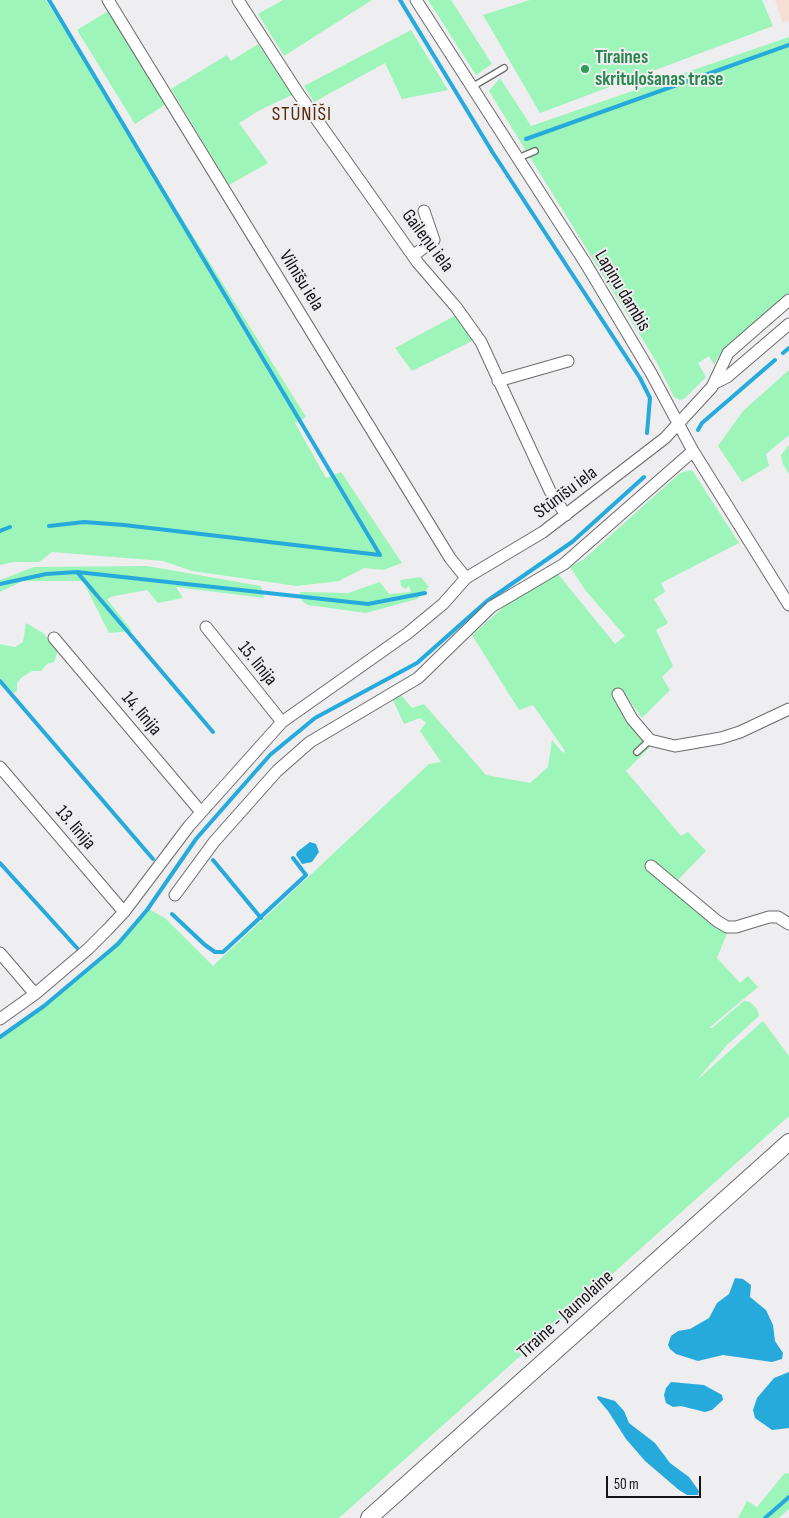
<!DOCTYPE html>
<html>
<head>
<meta charset="utf-8">
<style>
	body { margin:0 }
	#map { position:relative; width:789px; height:1518px; overflow:hidden; background:#eeedf0; font-family:"Sofia Sans Condensed",sans-serif }
	canvas { display:block }
	.scale { position:absolute; left:606px; top:1476px; width:95px; height:22px; box-sizing:border-box; border:2px solid #151415; border-top:0; padding-left:6px; font-size:15px; line-height:18px; white-space:nowrap; color:#151415; -webkit-text-stroke:4px #eeedf0; paint-order:stroke }
</style>
</head>
<body>
<div id="map">
<canvas width="789" height="1518"></canvas>
<div class="scale">50 m</div>
</div>
<script>
const ctx = document.querySelector('canvas').getContext('2d');
ctx.lineJoin = 'round';
function paint(path, color) {
  ctx.fillStyle = color;
  ctx.fill(path, 'evenodd');
}
function poly(rows) {
  const path = new Path2D();
  for (const r of rows) {
    path.moveTo(r[0], r[1]);
    for (let i = 2; i < r.length; i += 2) path.lineTo(r[i], r[i + 1]);
  }
  return path;
}
function trace(path, color, width, dash) {
  ctx.strokeStyle = color;
  ctx.lineWidth = width;
  ctx.lineCap = dash ? 'butt' : 'round';
  ctx.setLineDash(dash || []);
  ctx.stroke(path);
}
function write(font, color, halo, rows, align = 'center') {
  ctx.font = font + ' "Sofia Sans Condensed",sans-serif';
  ctx.lineWidth = 4;
  ctx.setLineDash([]);
  ctx.textBaseline = 'middle';
  ctx.strokeStyle = halo;
  ctx.fillStyle = color;
  for (const [text, x, y, turn = 0] of rows) {
    ctx.save();
    ctx.translate(x, y);
    ctx.rotate((+turn || 0) * Math.PI / 180);
    ctx.textAlign = isNaN(turn) ? turn : align;
    if (halo) ctx.strokeText(text, 0, 0);
    ctx.fillText(text, 0, 0);
    ctx.restore();
  }
}
const commercial = poly([
	[775,0,789,0,789,21,783,23]
]);
const green = poly([
	[0,0,46,0,306,417,295,423,326,478,341,472,402,563,383,570,364,568,339,581,297,586,192,571,163,561,52,552,39,562,14,562,0,565],
	[283,0,372,0,284,56,258,14],
	[428,0,451,0,492,64,476,75],
	[530,0,762,0,773,26,540,113,483,15],
	[110,10,166,104,135,124,77,30],
	[411,30,448,90,402,99,385,63,314,102,304,86],
	[789,37,789,296,718,357,714,365,709,356,698,363,706,377,684,399,680,400,674,397,656,361,489,91,500,78,531,126],
	[258,44,292,95,260,110,239,123,268,163,229,185,171,89,227,55,231,61],
	[456,315,474,340,412,371,395,348],
	[789,370,789,435,766,454,769,466,742,482,718,446,743,411],
	[789,445,789,474,783,464,781,455],
	[692,470,739,543,661,583,665,592,654,599,668,623,656,630,673,666,662,677,670,690,642,718,622,690,614,694,653,744,626,771,681,836,688,832,706,851,671,887,727,933,717,958,740,983,748,976,758,987,709,1028,712,1028,744,1001,750,1002,757,1009,759,1016,727,1045,695,1082,763,1021,789,1056,789,1116,339,1518,0,1518,0,1035,59,995,117,941,147,908,165,918,213,966,429,764,441,762,420,731,426,723,420,718,404,724,392,698,401,695,412,708,424,704,486,775,530,783,548,767,552,740,563,753,565,751,533,705,519,710,472,635,507,604,558,574,615,644,625,636,586,591,570,567,583,560,680,473],
	[147,566,261,586,264,598,176,587,183,598,158,603,147,590,114,596,107,599,132,631,109,633,83,581,23,581,0,592,0,580,34,567],
	[421,577,429,587,417,599,366,613,308,605,302,601,300,592,348,593,380,582,389,594,411,592,409,586,405,589,401,586,400,580],
	[26,623,43,633,58,651,54,662,47,664,41,671,32,671,21,678,17,683,17,691,14,693,0,681,0,644,15,647,23,642],
	[789,1473,789,1509,779,1518,738,1518,747,1501,757,1507,784,1474]
]);
const water = poly([
	[310,842,316,844,319,852,312,862,302,864,296,855,297,852],
	[735,1278,743,1279,751,1285,750,1297,766,1310,773,1325,775,1341,783,1353,782,1359,772,1362,723,1355,698,1361,676,1354,670,1349,668,1345,671,1336,678,1331,690,1329,709,1318,717,1303,729,1294],
	[789,1372,789,1428,772,1430,755,1418,753,1410,757,1398,774,1378],
	[671,1382,704,1385,722,1395,723,1400,712,1410,705,1412,681,1406,673,1407,666,1403,664,1395,666,1388],
	[598,1396,615,1401,624,1411,629,1423,655,1443,670,1463,689,1477,699,1491,698,1495,687,1495,679,1490,645,1461,626,1439,608,1411,597,1398]
]);
const stream = poly([
	[49,0,380,555],
	[400,0,493,153,640,378,650,398,647,433],
	[526,139,789,45],
	[783,353,789,348],
	[698,430,702,423,775,360],
	[49,526,84,522,124,525,380,555],
	[0,531,10,527],
	[77,572,213,732],
	[0,584,46,574,77,572,368,604,425,593],
	[0,681,153,859],
	[213,860,261,918],
	[0,863,77,948],
	[172,914,205,945,215,952,223,952,306,875,293,858],
	[0,1037,44,1006,118,944,147,910,196,839,270,755,315,718,417,663,487,601,572,542,644,477],
	[765,1518,789,1497]
]);
const lane = poly([
	[472,87,504,68],
	[518,158,535,151],
	[637,752,650,740]
]);
const street = poly([
	[108,0,450,558,466,578],
	[238,0,298,93,418,263,456,307,481,342,550,491,566,515],
	[416,0,586,264,651,373,693,451,789,605],
	[414,255,434,240,424,211],
	[498,381,568,361],
	[715,383,727,377,789,324],
	[206,627,282,722],
	[54,638,201,812],
	[618,694,632,719,650,740,675,746,721,738,740,732,789,709],
	[0,767,124,912],
	[651,866,717,921,727,927,736,927,769,917,778,917,789,924],
	[175,895,214,842,277,771,310,742,418,678,491,607,564,564,693,451],
	[0,953,35,994],
	[0,1019,35,994,88,949,107,930,124,912,189,826,282,722,408,633,443,604,466,578,543,532,665,438,712,387,728,353,789,300]
]);
const secondary = poly([
	[369,1518,789,1142]
]);
const markers = [
	[585,69,5,"#2e9e5b"]
];
const leisureNames = [
	["Tīraines",595,58],
	["skrituļošanas trase",595,80]
];
const streetNames = [
	["Gaileņu iela",427,241,53],
	["Vilnīšu iela",301,281,58],
	["Lapiņu dambis",622,291,59],
	["Stūnīšu iela",566,493,-37],
	["15. līnija",257,664,51],
	["14. līnija",141,714,50],
	["13. līnija",75,828,50],
	["Tīraine - Jaunolaine",566,1315,-42]
];
const neighbourhoodNames = [
	["STŪNĪŠI",302,115]
];
paint(commercial, '#f6ded3');
paint(green, '#9df5b9');
paint(water, '#26aadc');
trace(stream, '#26aadc', 4);
trace(lane, '#6c6c6e', 8);
trace(street, '#6c6c6e', 13);
trace(secondary, '#6c6c6e', 18);
trace(lane, '#fff', 5.5);
trace(street, '#fff', 11);
trace(secondary, '#fff', 16);
for (const [x, y, r, color] of markers) {
  const dot = new Path2D();
  dot.arc(x, y, r, 0, 2 * Math.PI);
  ctx.fillStyle = color;
  ctx.fill(dot);
  trace(dot, '#eeedf0', 2);
}
write('bold 19px', '#27864d', '#eeedf0', leisureNames, 'left');
write('19px', '#151415', '#eeedf0', streetNames);
ctx.letterSpacing = '1px';
write('20px', '#572908', '#eeedf0', neighbourhoodNames);
ctx.letterSpacing = '0px';
</script>
</body>
</html>
